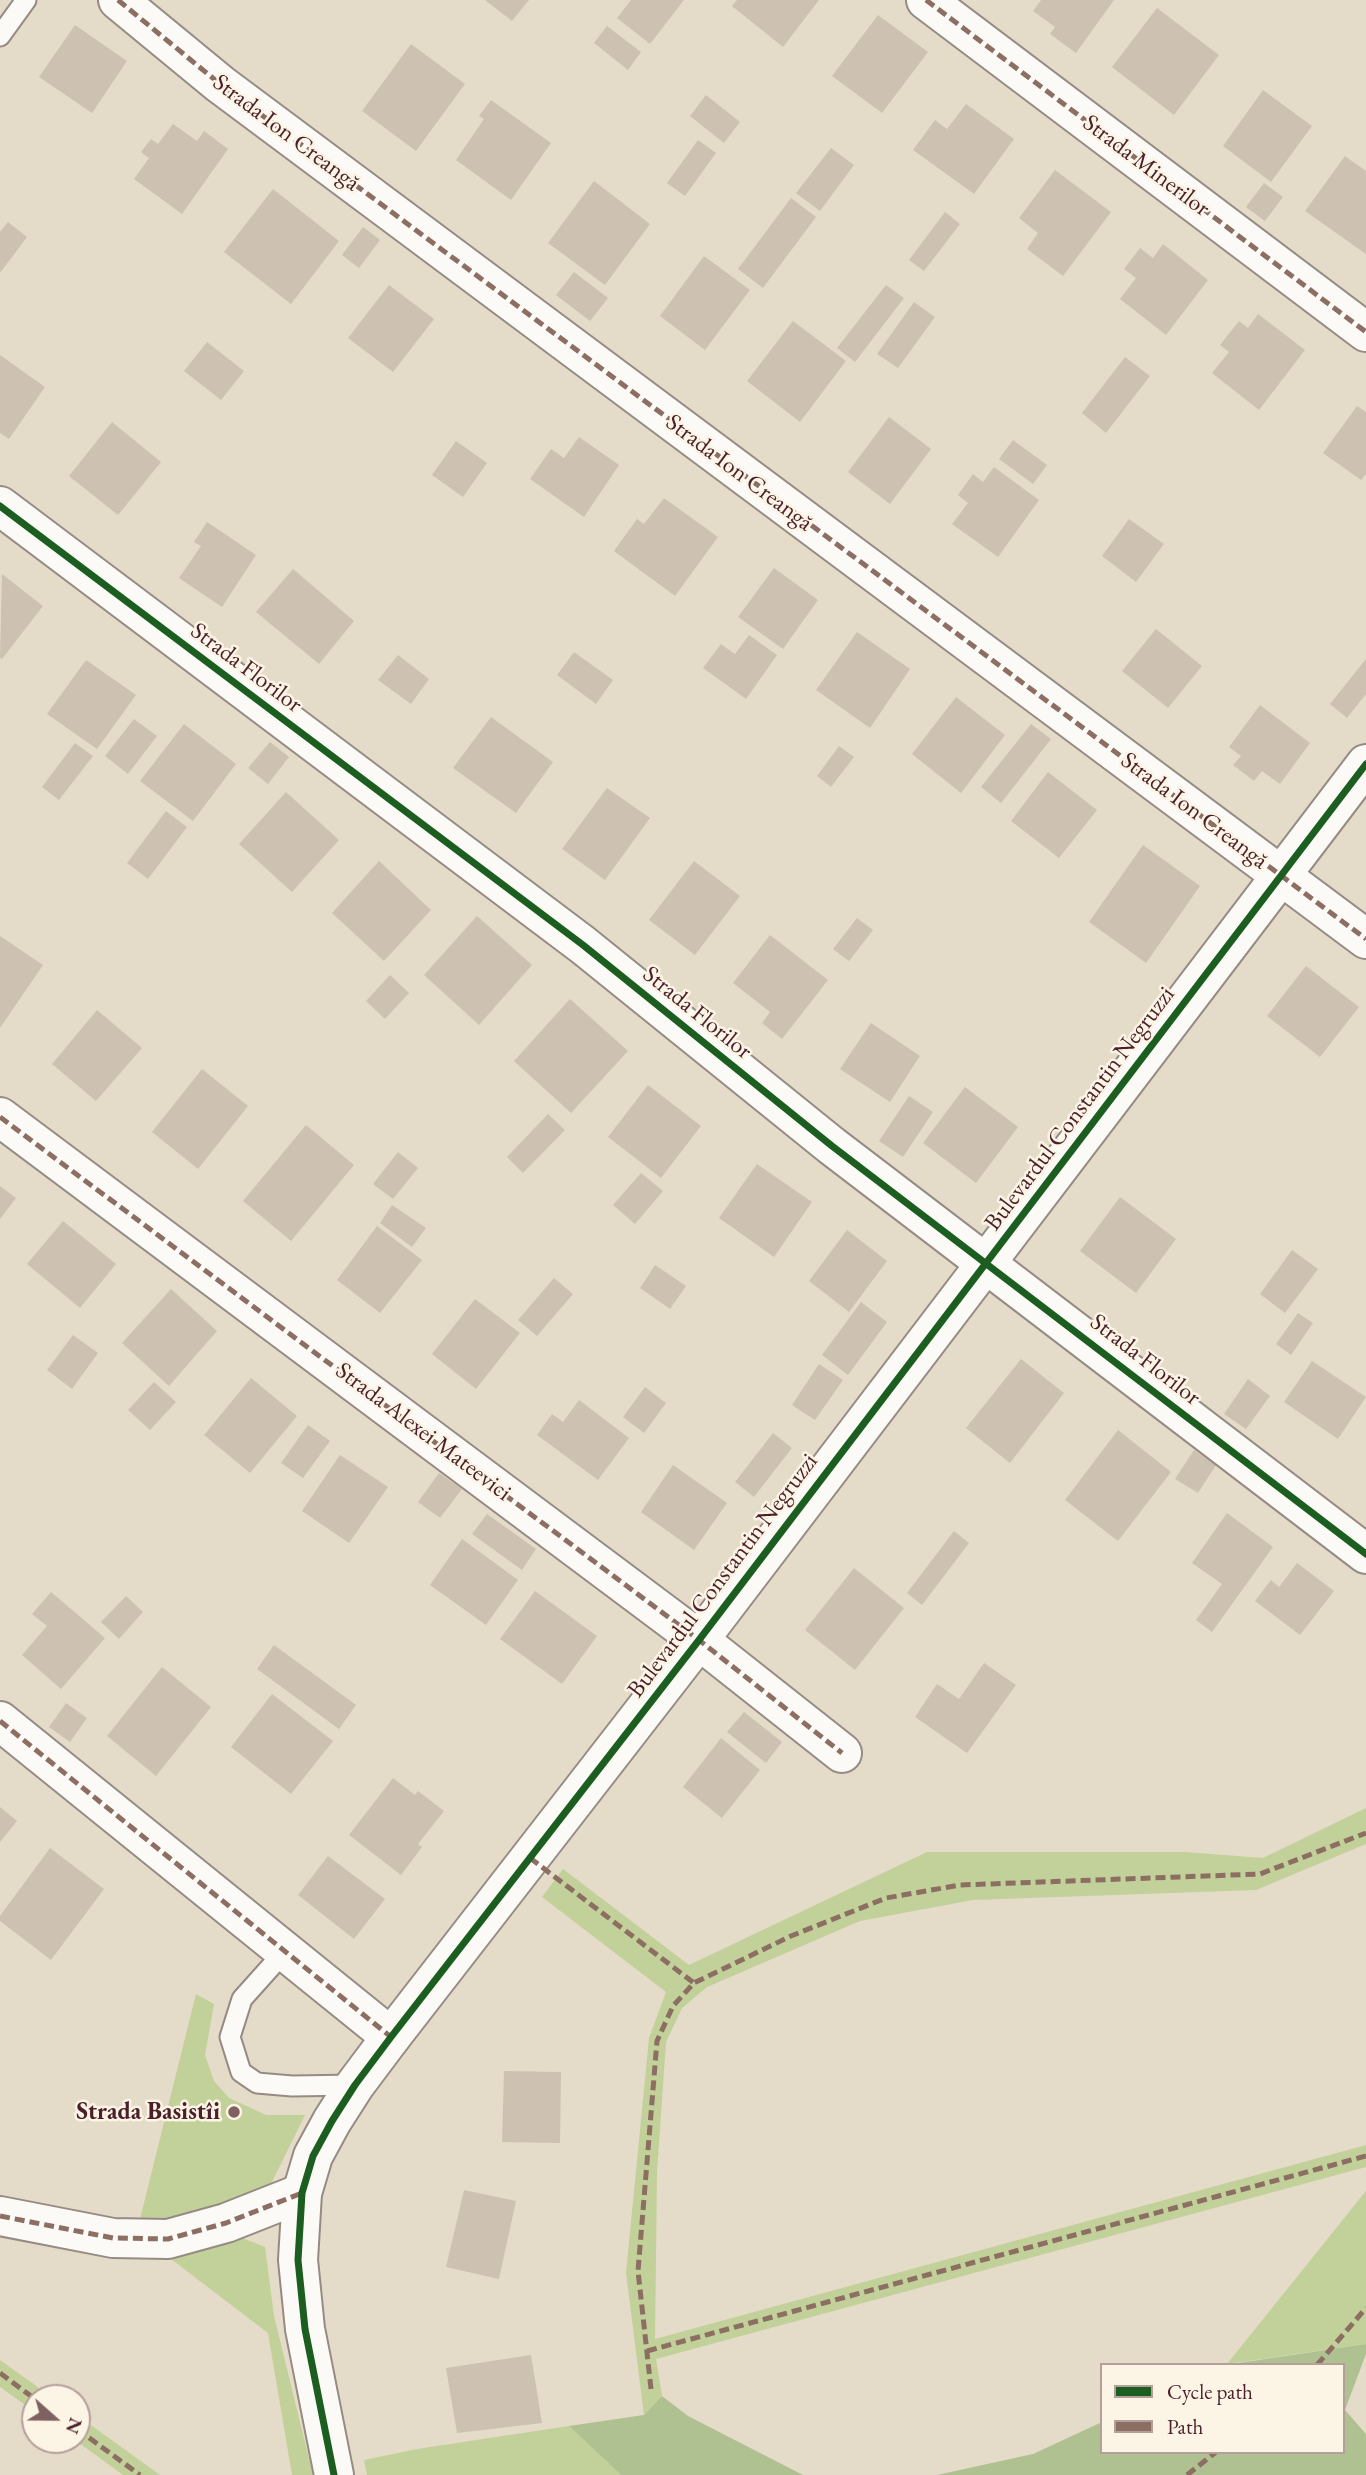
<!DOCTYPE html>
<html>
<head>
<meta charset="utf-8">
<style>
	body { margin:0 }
	#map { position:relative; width:1366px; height:2475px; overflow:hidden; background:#e4dbc9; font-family:"EB Garamond",serif }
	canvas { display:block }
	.legend { position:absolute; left:1100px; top:2363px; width:245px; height:91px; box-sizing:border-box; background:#fcf5e5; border:2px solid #b59f9b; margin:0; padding:9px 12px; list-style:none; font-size:21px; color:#4a1f2b }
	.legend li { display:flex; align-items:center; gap:14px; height:35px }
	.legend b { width:35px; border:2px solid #b59f9b }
	.north { position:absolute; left:21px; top:2384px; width:70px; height:70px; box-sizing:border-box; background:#fcf5e5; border:2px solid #b59f9b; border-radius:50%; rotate:111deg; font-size:19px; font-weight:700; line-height:28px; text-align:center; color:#4a1f2b }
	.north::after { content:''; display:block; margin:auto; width:24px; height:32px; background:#806162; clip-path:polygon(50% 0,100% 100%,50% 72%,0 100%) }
</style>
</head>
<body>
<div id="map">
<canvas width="1366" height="2475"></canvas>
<ul class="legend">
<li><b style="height:9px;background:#1b5e20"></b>Cycle path</li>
<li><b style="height:9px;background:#8d6e63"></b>Path</li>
</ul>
<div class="north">N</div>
</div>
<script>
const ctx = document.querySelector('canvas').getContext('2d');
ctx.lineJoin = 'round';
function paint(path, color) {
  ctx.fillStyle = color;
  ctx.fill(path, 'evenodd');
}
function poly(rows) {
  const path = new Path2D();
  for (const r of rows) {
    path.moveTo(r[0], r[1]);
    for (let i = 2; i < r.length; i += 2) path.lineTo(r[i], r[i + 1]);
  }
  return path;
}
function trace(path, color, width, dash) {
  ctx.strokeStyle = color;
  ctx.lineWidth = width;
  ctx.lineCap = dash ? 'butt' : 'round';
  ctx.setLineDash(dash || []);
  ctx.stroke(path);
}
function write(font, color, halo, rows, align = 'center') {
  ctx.font = font + ' "EB Garamond",serif';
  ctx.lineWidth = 5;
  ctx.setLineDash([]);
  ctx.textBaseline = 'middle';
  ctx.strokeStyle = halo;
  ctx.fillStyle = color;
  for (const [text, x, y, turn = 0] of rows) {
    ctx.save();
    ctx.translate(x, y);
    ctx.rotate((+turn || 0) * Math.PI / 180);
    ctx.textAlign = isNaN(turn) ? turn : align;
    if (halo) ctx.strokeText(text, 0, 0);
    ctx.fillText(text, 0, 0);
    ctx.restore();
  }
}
const green = poly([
	[1366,1808,1366,1844,1256,1890,973,1900,860,1921,707,1987,682,2008,666,2042,657,2172,655,2339,1366,2145,1366,2167,656,2359,662,2396,644,2415,626,2273,649,2038,666,1992,542,1897,563,1869,689,1965,927,1852,1185,1852,1263,1858],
	[196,1994,214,2004,205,2055,214,2081,229,2098,266,2115,305,2115,270,2186,217,2212,138,2227],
	[1366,2191,1366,2344,1227,2364],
	[237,2236,265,2247,274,2316,313,2475,292,2475,268,2333,171,2259],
	[0,2360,53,2398,35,2398,35,2412,0,2387],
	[77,2415,160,2475,123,2475,75,2440,77,2440],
	[569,2426,621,2475,367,2475,364,2460,417,2449]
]);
const forest = poly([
	[1366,2344,1366,2354,1345,2410,1366,2434,1366,2475,937,2475,1033,2454,1102,2422,1102,2452,1343,2452,1343,2365,1225,2365],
	[662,2396,688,2416,803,2475,621,2475,569,2426,644,2415]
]);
const building = poly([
	[485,0,529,0,512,21],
	[631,0,684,0,650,44,617,18],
	[737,0,819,0,783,47,732,6],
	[1041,0,1114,0,1076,53,1050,34,1055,27,1033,11],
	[1157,8,1219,55,1174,115,1112,67],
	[878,15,928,52,882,113,832,76],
	[75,25,127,61,92,113,39,77],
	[607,26,641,52,628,70,594,43],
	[411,44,465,84,416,151,362,111],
	[1263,90,1312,126,1271,182,1223,146],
	[706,95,740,122,724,143,690,116],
	[491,100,551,143,511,200,456,160,484,119,479,116],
	[966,104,1014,139,974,194,913,150,935,120,947,129],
	[173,124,197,141,204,131,228,149,182,214,134,179,149,158,141,152,151,139,158,144],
	[698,140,716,153,685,196,667,183],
	[831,148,854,165,820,211,796,193],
	[1345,156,1366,171,1366,254,1305,211],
	[1055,170,1111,212,1063,276,1027,249,1038,233,1019,218],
	[594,181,650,224,605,285,548,243],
	[1264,183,1283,197,1265,221,1246,207],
	[273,189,339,241,291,304,224,252],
	[791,198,816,217,763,288,738,269],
	[945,212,960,224,924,271,909,260],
	[8,222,27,237,0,273,0,232],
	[363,227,380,240,359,268,342,255],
	[1163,244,1208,280,1166,335,1120,299,1136,278,1124,269,1140,248,1153,258],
	[704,256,750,290,705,350,660,316],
	[574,272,608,298,590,321,556,295],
	[389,285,434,319,393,372,348,338],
	[886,285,904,298,855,362,837,348],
	[914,302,935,317,898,368,877,354],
	[1258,314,1305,350,1259,410,1212,373,1229,352,1220,345,1239,321,1248,328],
	[793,321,846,361,800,422,747,381],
	[207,342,244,371,221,400,184,371],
	[0,355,45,387,9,439,0,433],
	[1125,357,1150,376,1106,433,1082,413],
	[1357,406,1366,412,1366,474,1361,480,1323,453],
	[889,417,931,449,890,504,848,472],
	[112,422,161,462,118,515,69,476],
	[579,437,619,465,584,517,530,479,551,449,564,458],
	[1013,440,1047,465,1033,484,999,459],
	[456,441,487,463,463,497,432,475],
	[994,467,1039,500,998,557,952,524,968,503,958,495,973,474,983,482],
	[664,498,718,537,675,596,614,551,637,519,644,524],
	[1129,519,1164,544,1136,582,1102,556],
	[207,522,256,555,222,607,179,578,201,546,194,542],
	[774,568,818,600,783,649,738,617],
	[293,569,354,621,319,664,256,612],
	[2,574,43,606,2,659,0,658],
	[1156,629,1202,666,1168,708,1122,671],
	[857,632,910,669,870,728,816,690],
	[749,635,777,655,746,699,703,668,721,644,735,654],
	[574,652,613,680,596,704,557,675],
	[398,655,429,679,411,704,378,680],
	[1366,659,1366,694,1347,718,1330,704],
	[86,660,136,695,97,749,47,714],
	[956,697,1005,735,961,793,912,754],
	[1260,705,1310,743,1280,784,1262,771,1254,781,1233,765,1241,756,1229,747],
	[491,717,553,762,516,813,453,768],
	[134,719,157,736,128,774,105,756],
	[184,724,236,764,193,821,140,781],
	[1031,724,1051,739,1001,803,981,787],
	[270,742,289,757,268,784,248,768],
	[75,743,93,756,59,800,42,787],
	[839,746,854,757,831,787,817,776],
	[1048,772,1097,810,1059,858,1011,821],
	[607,788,650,818,605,880,562,849],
	[286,792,339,840,292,892,239,844],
	[166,811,187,827,148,879,127,863],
	[1143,845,1200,886,1146,963,1089,922],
	[379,861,431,910,384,961,332,913],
	[694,861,740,896,695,955,649,920],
	[477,916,532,965,479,1025,424,975],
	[857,918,873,930,849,961,833,949],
	[770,935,828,980,782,1039,762,1023,770,1012,733,983],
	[0,936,43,965,0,1028],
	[1306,966,1359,1007,1320,1057,1267,1016],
	[390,975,409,993,385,1019,366,1001],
	[570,999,628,1051,571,1113,514,1061],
	[97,1010,142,1048,96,1101,52,1064],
	[871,1023,920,1056,890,1102,840,1069],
	[202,1069,248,1106,198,1169,152,1132],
	[648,1085,701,1126,661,1178,608,1137],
	[965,1087,1018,1127,976,1183,923,1143],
	[909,1096,933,1112,903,1157,879,1141],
	[548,1114,565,1130,523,1173,507,1157],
	[306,1125,354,1165,291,1241,243,1201],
	[398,1152,418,1168,393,1199,373,1184],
	[757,1164,812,1202,774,1257,719,1218],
	[641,1173,663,1191,635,1224,613,1205],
	[0,1186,16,1198,0,1219],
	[1120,1197,1176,1239,1136,1293,1080,1251],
	[392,1205,426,1228,412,1247,380,1223],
	[63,1221,116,1264,80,1308,27,1264],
	[377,1226,422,1260,380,1313,337,1280],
	[847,1230,887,1261,849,1312,809,1281],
	[1292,1250,1318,1269,1285,1313,1260,1294],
	[655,1265,686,1286,670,1309,640,1288],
	[554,1278,573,1294,537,1336,518,1320],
	[171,1289,217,1331,169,1386,122,1343],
	[475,1299,520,1333,476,1389,432,1354],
	[861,1302,887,1322,848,1375,822,1355],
	[1298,1313,1313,1323,1291,1355,1276,1344],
	[73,1335,98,1353,72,1389,47,1370],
	[1021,1359,1064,1393,1010,1463,966,1428],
	[1312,1361,1366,1397,1338,1439,1284,1402],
	[819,1364,843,1380,815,1420,792,1405],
	[251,1378,297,1416,250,1473,204,1435],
	[1248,1379,1270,1396,1246,1429,1224,1414],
	[154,1382,176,1402,150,1430,128,1410],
	[645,1387,666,1403,644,1433,623,1417],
	[579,1400,629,1438,598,1480,537,1435,552,1414,563,1422],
	[308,1425,330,1441,303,1478,281,1463],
	[1118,1430,1171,1472,1118,1541,1065,1500],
	[773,1433,792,1448,754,1497,735,1482],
	[1194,1450,1216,1465,1198,1493,1175,1479],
	[340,1455,388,1487,349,1543,302,1511],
	[673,1465,727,1503,694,1550,641,1512],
	[439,1473,462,1489,440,1518,418,1502],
	[1227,1513,1273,1547,1212,1632,1196,1620,1222,1584,1192,1563],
	[487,1514,536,1549,522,1570,472,1534],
	[954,1531,969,1543,922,1605,907,1593],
	[462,1539,518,1580,486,1625,430,1585],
	[1297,1563,1334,1591,1300,1635,1255,1601,1271,1580,1279,1587],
	[854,1568,904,1608,855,1670,805,1630],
	[535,1591,597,1636,562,1684,500,1639],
	[51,1592,105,1638,61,1689,22,1655,47,1626,32,1614],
	[126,1596,143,1612,119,1639,101,1622],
	[274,1645,356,1705,339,1729,257,1669],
	[984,1663,1016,1685,967,1753,915,1717,937,1684,959,1699],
	[162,1667,211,1707,156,1776,107,1736],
	[272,1694,333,1741,291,1794,231,1747],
	[66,1703,87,1718,70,1742,49,1727],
	[744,1712,782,1742,766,1763,727,1732],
	[721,1738,760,1770,722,1818,683,1787],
	[393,1778,415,1795,418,1791,444,1811,418,1844,422,1847,401,1875,349,1835],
	[0,1807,17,1821,0,1842],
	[50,1848,104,1889,51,1960,0,1921,0,1916],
	[328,1856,385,1899,354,1939,298,1895],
	[504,2071,561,2072,560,2143,502,2142],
	[464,2190,516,2201,499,2279,446,2267],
	[531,2355,542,2423,457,2433,446,2368]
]);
const lane = poly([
	[0,36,26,0],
	[285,1951,242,1999,230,2037,241,2072,257,2083,292,2086,355,2085]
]);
const street = poly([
	[118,0,220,84,1366,939],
	[926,0,1366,332],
	[0,506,583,945,832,1146,1366,1554],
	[0,1117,699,1640,842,1753],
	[0,1721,391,2037],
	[0,2216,113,2238,168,2239,226,2223,302,2193]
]);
const secondary = poly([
	[334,2475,305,2329,298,2260,302,2193,313,2156,332,2121,355,2085,391,2037,699,1640,1366,764]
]);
const quiet = poly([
	[118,0,220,84,1366,939],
	[926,0,1366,332],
	[0,1117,699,1640,842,1753],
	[0,1721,391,2037],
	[530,1858,694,1983],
	[0,2216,113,2238,168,2239,226,2223,302,2193],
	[647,2351,1366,2156],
	[1317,2365,1366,2308],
	[0,2373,35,2399],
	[651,2389,638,2271,657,2041,673,2006,694,1983,791,1936,886,1898,960,1885,1260,1874,1366,1833],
	[77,2429,140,2475],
	[1187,2475,1216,2452]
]);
const cycleway = poly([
	[0,506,583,945,832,1146,1366,1554],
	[334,2475,305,2329,298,2260,302,2193,313,2156,332,2121,355,2085,391,2037,699,1640,1366,764]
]);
const markers = [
	[234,2112,7,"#806162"]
];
const streetNames = [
	["Strada Ion Creangă",286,133,37],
	["Strada Minerilor",1146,166,37],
	["Strada Ion Creangă",739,473,37],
	["Strada Florilor",246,668,37],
	["Strada Ion Creangă",1194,811,37],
	["Strada Florilor",697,1013,39],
	["Bulevardul Constantin Negruzzi",1080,1109,-53],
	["Strada Florilor",1145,1360,38],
	["Strada Alexei Mateevici",423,1432,37],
	["Bulevardul Constantin Negruzzi",723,1576,-53]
];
const poiNames = [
	["Strada Basistîi",220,2112]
];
paint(green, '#c1d199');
paint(forest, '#afc191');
paint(building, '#cdc2b2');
trace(lane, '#968b83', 23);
trace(street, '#968b83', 42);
trace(secondary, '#968b83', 42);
trace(lane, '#fbfaf7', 19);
trace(street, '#fbfaf7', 38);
trace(secondary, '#fbfaf7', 38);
trace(quiet, '#8d6e63', 5, [10, 5]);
trace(cycleway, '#1b5e20', 7);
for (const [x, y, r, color] of markers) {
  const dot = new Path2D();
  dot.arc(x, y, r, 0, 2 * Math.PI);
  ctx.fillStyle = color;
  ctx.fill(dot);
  trace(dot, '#fcf5e5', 2.5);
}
write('24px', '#4a1f2b', '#fcf5e5', streetNames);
write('bold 24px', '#4a1f2b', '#fcf5e5', poiNames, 'right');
</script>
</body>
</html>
